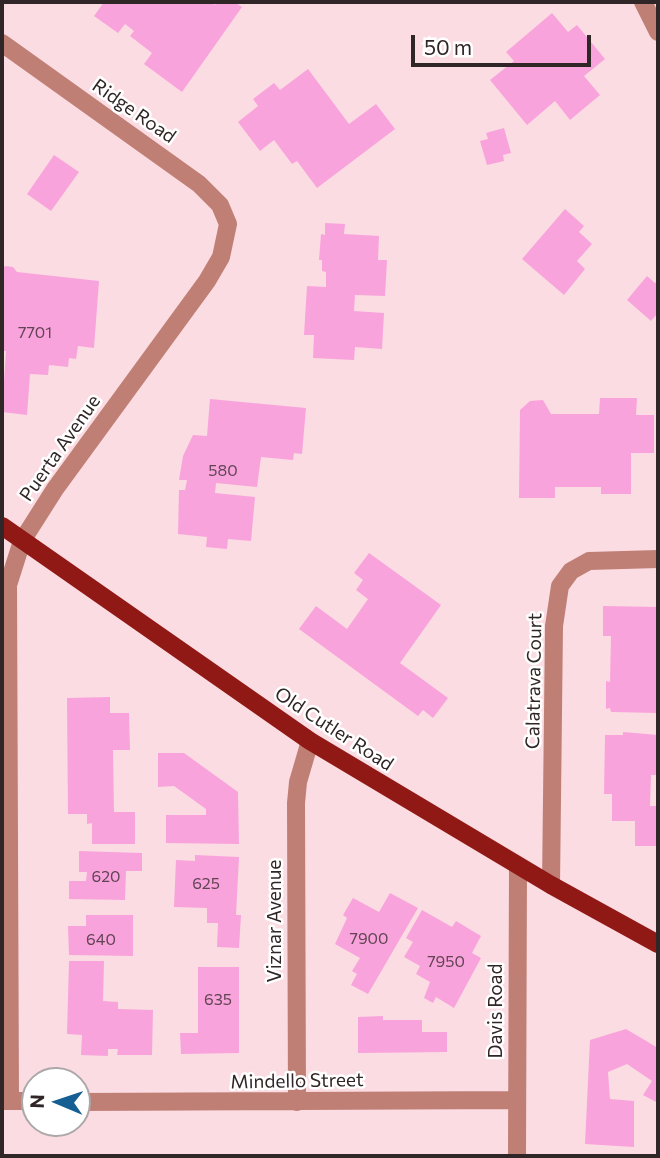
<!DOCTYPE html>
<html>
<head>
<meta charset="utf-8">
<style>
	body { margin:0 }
	#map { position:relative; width:660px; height:1158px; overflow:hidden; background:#fbdce2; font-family:Commissioner,sans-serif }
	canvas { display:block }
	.frame { position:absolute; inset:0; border:4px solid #302527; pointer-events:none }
	.north { position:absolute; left:21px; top:1067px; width:70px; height:70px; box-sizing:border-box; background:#fff; border:2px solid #aca8a9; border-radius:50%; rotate:272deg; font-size:19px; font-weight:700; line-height:28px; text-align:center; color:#302527 }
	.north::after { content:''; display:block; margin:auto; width:24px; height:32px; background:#155f93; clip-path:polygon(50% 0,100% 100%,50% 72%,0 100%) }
	.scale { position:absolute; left:411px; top:35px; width:180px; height:32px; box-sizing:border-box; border:4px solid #302527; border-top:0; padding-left:9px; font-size:21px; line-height:24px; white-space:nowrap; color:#302527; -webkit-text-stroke:5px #fff; paint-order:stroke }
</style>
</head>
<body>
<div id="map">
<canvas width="660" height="1158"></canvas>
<div class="frame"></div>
<div class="north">N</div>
<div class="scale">50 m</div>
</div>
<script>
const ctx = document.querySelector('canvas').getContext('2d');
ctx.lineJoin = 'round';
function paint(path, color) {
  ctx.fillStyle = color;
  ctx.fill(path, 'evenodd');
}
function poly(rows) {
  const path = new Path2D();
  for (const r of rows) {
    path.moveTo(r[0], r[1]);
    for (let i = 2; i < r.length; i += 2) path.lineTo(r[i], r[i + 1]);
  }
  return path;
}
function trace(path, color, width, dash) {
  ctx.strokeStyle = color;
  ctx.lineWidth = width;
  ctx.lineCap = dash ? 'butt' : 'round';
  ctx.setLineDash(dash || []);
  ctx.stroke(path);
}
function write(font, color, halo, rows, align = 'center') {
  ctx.font = font + ' Commissioner,sans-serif';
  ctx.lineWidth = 5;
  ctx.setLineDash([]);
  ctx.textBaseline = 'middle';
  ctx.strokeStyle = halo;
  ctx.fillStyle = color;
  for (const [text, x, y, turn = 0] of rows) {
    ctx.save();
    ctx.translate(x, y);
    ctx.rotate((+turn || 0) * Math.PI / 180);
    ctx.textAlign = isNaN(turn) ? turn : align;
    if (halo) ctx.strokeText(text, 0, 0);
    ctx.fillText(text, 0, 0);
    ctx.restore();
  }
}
const building = poly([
	[104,2,211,2,215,5,217,2,234,2,242,7,182,92,144,64,152,53,130,36,134,31,125,24,118,33,94,16],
	[552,13,568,32,577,25,605,59,584,76,600,95,570,120,555,101,527,125,490,80,514,61,506,52],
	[308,69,349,124,376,104,395,129,317,188,297,161,292,164,274,140,260,151,238,122,258,106,253,99,274,83,280,90],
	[504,128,511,153,503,155,504,161,487,165,480,141,488,139,486,133],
	[54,155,79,172,51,211,27,194],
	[565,209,584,226,579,232,592,244,577,261,585,269,564,295,522,259],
	[325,223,345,224,344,234,379,236,378,260,387,260,385,296,355,295,354,311,384,313,382,349,355,347,354,360,313,358,314,335,304,335,307,286,326,287,326,272,322,271,322,260,319,260,321,234,325,235],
	[5,266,13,267,17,272,99,281,94,348,78,346,76,359,69,358,68,367,49,365,48,375,30,374,27,415,2,412,6,351,2,351,2,270],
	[647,276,655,283,658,280,658,317,656,315,651,321,627,300],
	[600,398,637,398,636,415,654,415,654,453,631,453,631,494,601,494,601,487,555,487,555,498,519,498,520,410,530,401,543,400,551,414,599,414],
	[210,399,306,408,302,454,294,453,293,460,261,457,257,487,216,483,215,493,255,497,251,541,228,539,227,549,206,547,207,537,178,534,179,490,185,490,187,480,179,480,183,456,193,435,207,436],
	[369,553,441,605,400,663,448,698,433,718,423,710,418,716,299,629,316,606,347,629,368,599,356,590,363,580,354,573],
	[603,606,658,607,658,713,611,712,610,708,606,709,606,681,610,682,611,636,603,636],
	[110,697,110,713,129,713,130,750,113,750,114,812,135,812,135,844,92,844,92,823,87,824,87,814,68,814,67,698],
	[623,732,658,735,658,775,651,775,650,806,658,806,658,846,635,846,635,821,612,821,612,794,604,794,605,735,623,735],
	[158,753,184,753,238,792,239,844,166,843,166,815,206,815,206,809,174,786,158,787],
	[79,851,142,853,142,871,126,871,125,900,69,899,69,881,86,881,87,872,79,872],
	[195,855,239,857,236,915,241,915,239,948,217,947,218,923,207,923,207,908,174,907,176,860,195,861],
	[390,893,418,908,368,994,351,985,357,974,352,971,360,958,335,944,347,918,343,915,353,898,379,912],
	[422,910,452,927,456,921,481,936,472,953,481,958,454,1008,436,997,433,1003,424,998,430,982,416,974,420,966,404,957,413,942,406,938],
	[86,915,133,915,133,956,69,955,68,926,86,926],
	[69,961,104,961,103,1001,118,1002,118,1009,153,1010,152,1055,117,1055,118,1049,108,1049,108,1056,81,1055,82,1035,67,1034],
	[198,967,239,967,239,1053,181,1054,180,1033,198,1033],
	[383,1016,383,1020,422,1020,422,1032,447,1032,447,1052,358,1053,358,1017],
	[626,1029,658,1048,658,1103,643,1095,652,1081,627,1064,608,1072,610,1099,634,1101,634,1147,585,1144,590,1040]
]);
const minor = poly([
	[643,2,658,32],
	[2,43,199,184,220,205,228,224,221,257,207,281,55,489,22,541,8,585,10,1101],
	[551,885,554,626,560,586,571,571,589,561,658,559],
	[2,1101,35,1101],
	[77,1102,517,1100],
	[297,1102,296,803,298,782,310,741],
	[517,1156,518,866]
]);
const major = poly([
	[2,526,310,741,551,885,658,944]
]);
const numberNames = [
	["7701",35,333],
	["580",223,471],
	["620",106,877],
	["625",206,884],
	["7900",369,939],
	["640",101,940],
	["7950",446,962],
	["635",218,1000]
];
const streetNames = [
	["Ridge Road",134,111,35],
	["Puerta Avenue",60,448,-55],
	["Calatrava Court",534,681,-89],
	["Old Cutler Road",334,729,33],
	["Viznar Avenue",275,921,-90],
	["Davis Road",496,1011,-90],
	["Mindello Street",297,1081,-1]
];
paint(building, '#f9a3dc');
trace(minor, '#bf7f75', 18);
trace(major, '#911915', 18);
write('16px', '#624454', null, numberNames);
write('19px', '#302527', '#fff', streetNames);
</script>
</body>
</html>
